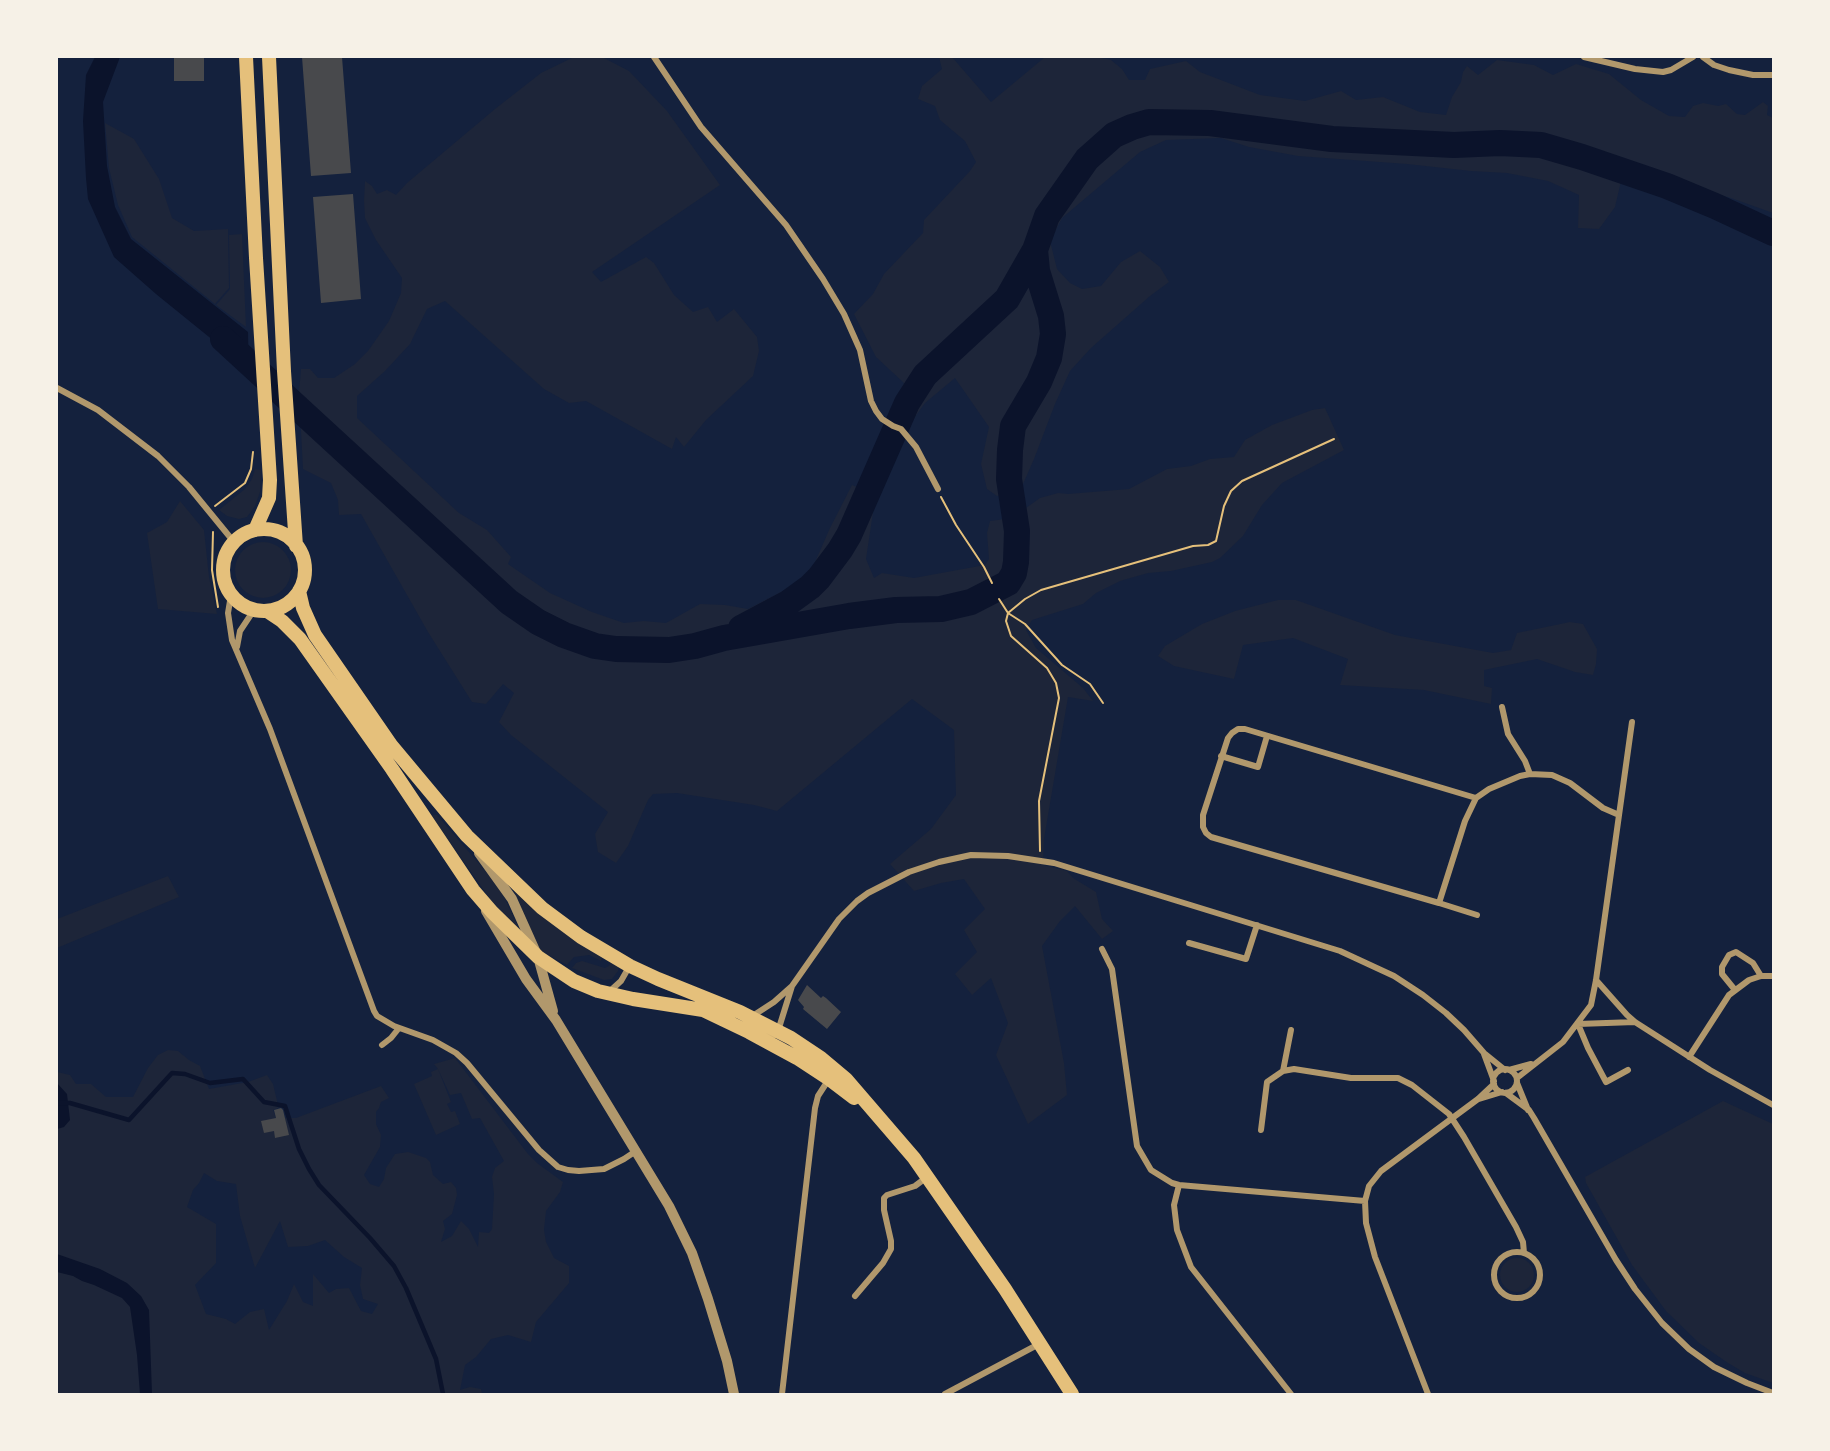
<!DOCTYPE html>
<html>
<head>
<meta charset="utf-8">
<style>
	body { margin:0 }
	#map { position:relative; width:1830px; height:1451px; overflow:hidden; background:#14213d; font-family:Literata,serif }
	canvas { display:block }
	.frame { position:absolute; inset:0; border:58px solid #f6f1e7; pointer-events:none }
</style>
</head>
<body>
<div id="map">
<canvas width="1830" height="1451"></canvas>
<div class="frame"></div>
</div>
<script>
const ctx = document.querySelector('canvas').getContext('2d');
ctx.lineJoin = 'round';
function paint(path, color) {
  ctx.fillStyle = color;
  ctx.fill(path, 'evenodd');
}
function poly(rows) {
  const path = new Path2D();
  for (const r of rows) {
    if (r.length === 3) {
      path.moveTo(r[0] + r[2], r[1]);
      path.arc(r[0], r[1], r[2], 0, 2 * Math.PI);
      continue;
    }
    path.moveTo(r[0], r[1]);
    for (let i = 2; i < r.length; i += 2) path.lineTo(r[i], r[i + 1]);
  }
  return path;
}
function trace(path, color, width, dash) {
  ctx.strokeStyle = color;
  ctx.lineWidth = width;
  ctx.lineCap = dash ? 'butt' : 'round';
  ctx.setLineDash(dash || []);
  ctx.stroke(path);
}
const green = poly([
	[574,57,602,57,629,71,667,111,720,185,592,272,601,282,646,257,654,263,674,295,693,312,708,307,717,322,734,309,757,337,759,351,753,376,706,420,684,447,676,437,672,449,586,401,569,403,544,389,445,301,427,309,410,344,385,371,357,396,357,418,459,513,487,530,511,557,508,564,550,593,592,612,624,623,644,621,666,623,700,604,725,605,748,609,808,578,830,528,852,485,873,494,874,506,866,559,874,578,882,573,914,578,985,565,989,559,987,533,990,521,1012,518,1040,498,1058,493,1068,494,1129,489,1167,469,1191,466,1210,459,1234,457,1245,440,1272,425,1312,410,1325,408,1344,450,1282,483,1262,505,1243,536,1220,558,1212,562,1171,571,1148,573,1120,581,1096,593,1083,604,1032,620,1026,630,1036,648,1083,688,1093,701,1068,697,1044,839,1043,865,1067,871,1073,878,1096,892,1102,919,1113,931,1102,939,1075,906,1060,921,1042,946,1064,1063,1067,1095,1028,1124,996,1055,1008,1023,991,978,972,995,955,974,977,952,964,930,985,909,964,879,941,883,914,891,890,864,931,829,956,795,954,730,912,699,777,811,754,805,677,793,653,794,648,800,628,846,616,863,598,852,595,834,608,812,511,735,499,722,514,693,503,684,486,704,472,702,428,632,361,514,339,515,338,500,331,483,303,469,299,393,301,369,310,369,318,378,334,378,355,364,368,351,389,321,401,293,402,278,376,240,365,218,364,201,365,181,372,186,377,194,387,190,396,195,407,183,495,109,541,73],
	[939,57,952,57,991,102,1045,57,1096,57,1111,60,1122,69,1129,80,1145,80,1150,69,1186,61,1200,72,1260,95,1305,101,1341,91,1356,100,1383,97,1420,112,1446,115,1452,97,1461,82,1463,72,1467,66,1478,75,1497,60,1534,65,1553,75,1576,64,1609,74,1641,100,1669,116,1685,117,1693,106,1703,103,1718,106,1726,104,1737,114,1745,115,1763,102,1768,106,1767,115,1773,118,1773,213,1731,198,1683,185,1626,160,1615,207,1599,229,1578,228,1579,195,1548,181,1507,173,1471,171,1407,164,1298,156,1249,147,1221,138,1166,140,1140,152,1062,218,1050,241,1057,269,1070,283,1082,289,1101,286,1121,262,1140,251,1160,267,1169,282,1150,296,1091,348,1070,371,1055,404,1034,459,1020,491,997,496,987,489,981,464,989,427,955,378,925,403,906,429,888,414,904,383,876,357,854,314,873,294,884,274,923,233,924,220,970,171,976,162,965,141,940,120,935,106,918,99,922,86,942,69],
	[105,123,134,139,159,179,172,218,194,231,228,229,229,288,215,304,132,237,118,205,109,168],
	[242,234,246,327,216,305,230,289,229,235],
	[255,469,261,470,260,492,255,506,247,517,239,519,227,516,219,510,245,489,252,479],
	[180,501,204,530,209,577,217,614,158,609,147,533,167,522],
	[263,570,28],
	[1278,600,1296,600,1395,635,1493,653,1511,650,1517,633,1570,622,1583,624,1597,649,1596,664,1593,675,1575,672,1537,659,1484,670,1484,686,1492,688,1491,704,1424,690,1340,685,1348,659,1293,638,1243,645,1234,679,1174,666,1158,656,1165,646,1202,624,1235,611],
	[433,815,437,815,500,888,519,929,497,909,433,818],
	[168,876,179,897,57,948,57,919],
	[514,890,567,934,602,958,601,961,589,955,574,957,567,965,539,950],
	[582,961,605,968,609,966,611,962,618,966,618,971,612,979,604,980,572,968,576,963],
	[168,1050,178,1051,189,1060,200,1066,209,1089,248,1082,267,1075,273,1084,278,1105,278,1108,273,1110,276,1118,296,1118,381,1086,389,1098,381,1102,379,1108,376,1112,376,1124,381,1135,380,1147,364,1175,370,1184,379,1187,384,1179,386,1168,395,1154,408,1152,426,1158,430,1162,433,1175,443,1184,451,1182,456,1188,457,1195,452,1214,443,1221,445,1229,441,1242,452,1236,461,1221,469,1229,478,1247,479,1232,489,1233,492,1229,494,1194,492,1177,495,1168,504,1161,480,1118,472,1119,461,1093,450,1095,438,1069,451,1102,447,1104,451,1112,455,1111,460,1124,436,1135,414,1084,432,1076,431,1072,438,1069,434,1064,455,1058,528,1154,537,1163,563,1182,560,1192,546,1211,544,1230,546,1242,554,1258,569,1266,569,1283,536,1322,531,1342,508,1335,491,1339,476,1357,465,1365,460,1390,470,1387,481,1389,482,1394,57,1394,57,1072,70,1075,76,1084,91,1084,106,1097,133,1097,148,1068,158,1055],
	[204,1173,217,1181,236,1184,240,1216,255,1268,280,1221,288,1247,308,1246,325,1240,344,1257,362,1268,360,1285,363,1299,378,1304,372,1314,361,1311,349,1288,336,1289,329,1293,313,1274,313,1306,303,1302,294,1284,287,1301,269,1330,264,1309,250,1312,235,1324,226,1319,206,1314,195,1285,216,1263,216,1224,187,1207,193,1190,199,1183],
	[1723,1101,1773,1124,1773,1383,1745,1373,1728,1363,1699,1343,1666,1311,1632,1265,1586,1183,1585,1177],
	[1517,1275,17]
]);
const water = poly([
	[95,57,120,57,103,102,107,166,115,207,131,239,248,332,249,379,214,341,156,294,114,257,88,199,86,178,83,121,86,75],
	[57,1083,67,1094,70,1120,64,1127,57,1129],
	[57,1254,100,1269,127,1283,141,1296,149,1310,152,1394,140,1394,137,1355,130,1307,122,1298,94,1285,82,1281,73,1276,57,1272]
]);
const stream = poly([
	[57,1103,70,1103,129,1120,172,1073,185,1074,210,1083,243,1079,264,1102,285,1106,299,1149,309,1169,319,1185,370,1238,394,1266,406,1288,436,1359,443,1394]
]);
const river = poly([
	[223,339,509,602,538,622,564,635,595,646,616,649,669,650,695,646,724,638,849,616,896,610,941,609,971,602,1008,583,1014,573,1016,562,1017,531,1009,479,1010,450,1013,426,1039,382,1049,358,1053,334,1051,316,1037,271,1035,250,1047,216,1087,159,1114,135,1132,127,1149,122,1210,123,1332,139,1454,145,1500,143,1541,145,1582,157,1667,186,1715,206,1773,233],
	[741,628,788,603,810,587,819,578,840,550,849,535,907,403,925,375,1007,299,1035,250]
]);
const building = poly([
	[174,57,204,57,204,81,174,81],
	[302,57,342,57,351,173,311,176],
	[353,194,361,299,321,303,313,197],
	[807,985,821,998,823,996,826,998,841,1012,827,1029,803,1009,804,1007,798,1000],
	[281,1108,283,1110,289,1135,275,1138,274,1131,264,1133,261,1121,276,1118,274,1110]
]);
const path = poly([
	[941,497,956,525,984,567,992,583],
	[215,506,245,483,251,469,253,452],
	[213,532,212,570,218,607],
	[999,599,1008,613,1025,624,1062,665,1090,684,1103,703],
	[1040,851,1039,801,1059,698,1056,683,1047,668,1011,636,1006,621,1008,613,1025,599,1041,590,1193,546,1208,545,1216,541,1224,506,1231,491,1242,481,1334,439]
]);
const minor = poly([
	[654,57,701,127,786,225,823,279,844,314,860,350,871,401,876,411,882,419,893,426,901,429,916,447,938,489],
	[1584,57,1635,69,1663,72,1671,70,1693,57],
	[1703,57,1714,65,1729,70,1753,75,1773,75],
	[57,388,98,410,158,456,189,487,234,542],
	[231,595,228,613,232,640,270,729,374,1011,377,1016,394,1026,433,1040,456,1053,467,1063,539,1150,558,1167,568,1170,579,1171,604,1169,624,1159,636,1151],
	[237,647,240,631,254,610],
	[1502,707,1508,734,1525,761,1530,774],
	[1221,756,1258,767,1267,736],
	[1476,798,1465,821,1439,903,1211,837,1206,833,1203,827,1203,815,1228,738,1232,733,1238,729,1245,729,1476,798,1489,789,1520,776,1530,774,1552,775,1570,783,1603,808,1619,815],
	[1439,903,1477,915],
	[1189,943,1246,959,1257,925],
	[1102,949,1112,969,1137,1146,1151,1170,1172,1183,1179,1185,1365,1201,1369,1186,1381,1171,1478,1099,1494,1084],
	[1596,980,1627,1015,1635,1022,1710,1070,1773,1105],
	[1735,990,1722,974,1722,967,1729,955,1736,952,1753,963,1761,976],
	[610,991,621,981,629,967],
	[751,1017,774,1002,792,986,839,919,857,901,868,893,909,872,939,862,971,855,1008,856,1054,863,1340,951,1394,976,1423,995,1446,1013,1464,1030,1484,1053,1505,1070],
	[1578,1024,1588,1048,1606,1082,1628,1070],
	[1578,1024,1635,1022],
	[1291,1030,1283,1071,1294,1069,1351,1078,1398,1078,1412,1085,1449,1114,1464,1137,1516,1227,1523,1242,1524,1253],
	[760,1031,771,1036,775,1035,778,1031,792,986],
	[382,1045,391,1038,399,1028],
	[1484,1054,1494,1081],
	[1689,1057,1729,995,1749,980,1761,976,1773,976],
	[1505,1081,12],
	[1509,1070,1531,1064],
	[1517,1078,1563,1042,1591,1005,1596,980,1632,722],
	[1517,1083,1528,1110],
	[1506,1093,1529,1110,1534,1118,1616,1260,1635,1289,1662,1323,1689,1349,1714,1367,1747,1383,1773,1393],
	[1479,1099,1502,1092],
	[1261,1130,1267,1082,1283,1071],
	[1179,1185,1174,1205,1177,1230,1191,1267,1291,1394],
	[1365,1201,1366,1223,1375,1257,1428,1394],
	[1517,1275,23],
	[855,1296,883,1263,891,1249,891,1241,884,1210,884,1198,887,1195,915,1186,927,1177],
	[782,1394,815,1108,818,1096,829,1079],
	[945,1394,1039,1344]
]);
const tertiary = poly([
	[479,853,512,899,538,957,553,1011],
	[486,911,526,979,556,1020,669,1206,692,1253,708,1299,727,1361,734,1394]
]);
const primary = poly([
	[246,57,256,258,270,480,269,498,255,530],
	[269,57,284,371,296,546],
	[264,570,41],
	[299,591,303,608,315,635,391,745,467,836,542,908,581,937,630,966,658,979,740,1012,791,1038,821,1058,846,1079,914,1158,1005,1289,1072,1394],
	[267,611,282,621,300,639,392,769,473,890,492,912,538,957,574,981,598,991,633,999,703,1010,749,1032,797,1058,829,1079,854,1098]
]);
paint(green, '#1d2539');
paint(water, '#0b132b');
trace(stream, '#0b132b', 4.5);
trace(river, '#0b132b', 26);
paint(building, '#48494c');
trace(path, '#e5c07b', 2);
trace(minor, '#b1986c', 6);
trace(tertiary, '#b1986c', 10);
trace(primary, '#e5c07b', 14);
</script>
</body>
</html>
